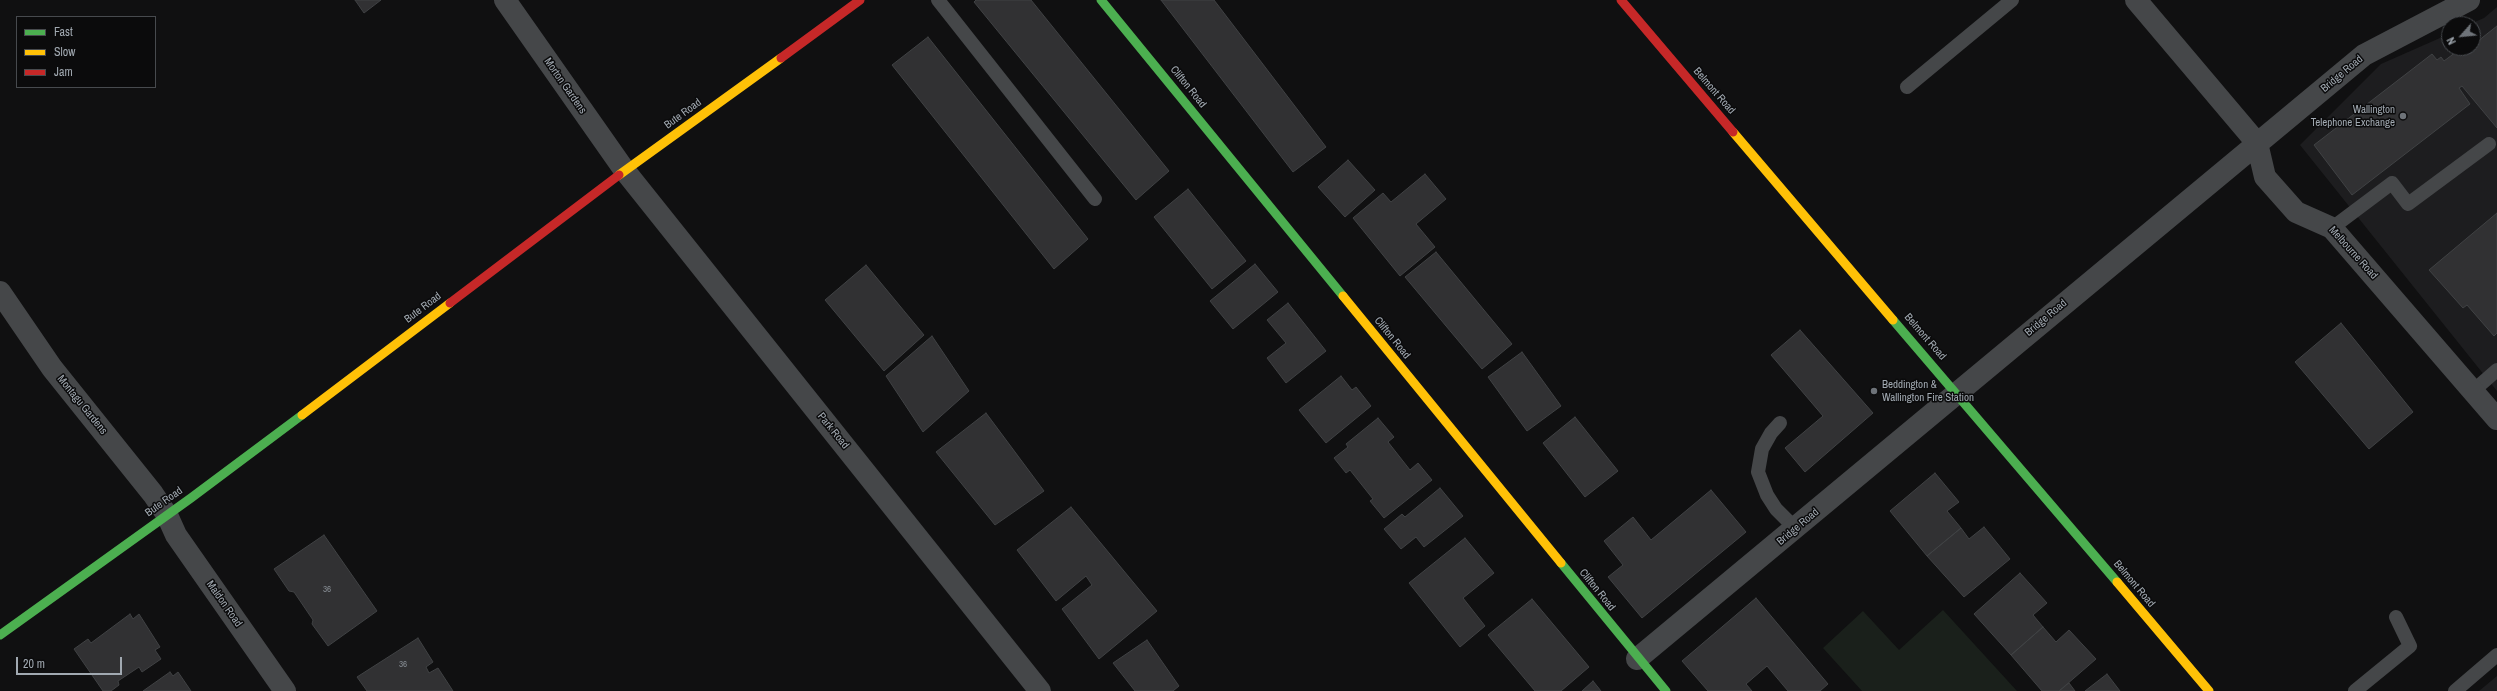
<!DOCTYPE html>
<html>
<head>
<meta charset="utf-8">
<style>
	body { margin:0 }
	#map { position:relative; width:2497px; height:691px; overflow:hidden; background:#101011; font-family:"Archivo Narrow",sans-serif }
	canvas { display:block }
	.legend { position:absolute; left:16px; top:16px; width:140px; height:72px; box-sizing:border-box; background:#0b0b0c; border:1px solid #474a4e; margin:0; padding:5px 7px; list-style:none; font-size:12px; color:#a1a9b1 }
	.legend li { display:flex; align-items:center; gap:8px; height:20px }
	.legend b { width:20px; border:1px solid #474a4e }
	.north { position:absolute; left:2441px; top:16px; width:40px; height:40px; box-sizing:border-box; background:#0b0b0c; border:1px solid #474a4e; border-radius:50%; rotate:243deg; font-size:11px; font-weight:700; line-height:16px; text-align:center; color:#a1a9b1 }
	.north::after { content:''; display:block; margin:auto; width:14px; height:18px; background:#6e7379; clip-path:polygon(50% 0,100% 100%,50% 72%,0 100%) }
	.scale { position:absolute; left:16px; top:657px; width:106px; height:18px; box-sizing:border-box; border:2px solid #a1a9b1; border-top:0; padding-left:5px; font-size:12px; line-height:14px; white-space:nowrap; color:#a1a9b1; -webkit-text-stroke:3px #0b0b0c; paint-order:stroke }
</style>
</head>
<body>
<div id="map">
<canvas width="2497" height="691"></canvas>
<ul class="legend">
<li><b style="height:5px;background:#4caf50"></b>Fast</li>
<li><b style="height:5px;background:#ffc107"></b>Slow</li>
<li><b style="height:5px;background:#c62828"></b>Jam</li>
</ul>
<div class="north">N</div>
<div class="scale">20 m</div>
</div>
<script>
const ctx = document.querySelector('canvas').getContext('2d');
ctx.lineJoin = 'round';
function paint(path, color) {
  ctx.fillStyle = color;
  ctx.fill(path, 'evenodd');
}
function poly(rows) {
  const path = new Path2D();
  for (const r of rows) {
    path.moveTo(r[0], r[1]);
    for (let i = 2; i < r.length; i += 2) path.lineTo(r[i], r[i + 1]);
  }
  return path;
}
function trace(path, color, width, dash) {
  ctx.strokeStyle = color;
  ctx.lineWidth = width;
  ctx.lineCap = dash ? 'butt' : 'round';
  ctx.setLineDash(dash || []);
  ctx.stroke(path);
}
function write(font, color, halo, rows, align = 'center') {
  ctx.font = font + ' "Archivo Narrow",sans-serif';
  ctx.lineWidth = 3;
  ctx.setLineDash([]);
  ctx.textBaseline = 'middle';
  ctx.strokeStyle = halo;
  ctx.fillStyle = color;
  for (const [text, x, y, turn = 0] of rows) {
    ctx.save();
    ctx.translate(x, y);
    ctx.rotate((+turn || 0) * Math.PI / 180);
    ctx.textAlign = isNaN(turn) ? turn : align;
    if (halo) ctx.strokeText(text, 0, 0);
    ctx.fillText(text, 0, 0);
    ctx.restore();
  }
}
const built = poly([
	[2497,7,2497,391,2300,145,2381,64,2449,34,2449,48,2473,48,2473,24,2470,24,2484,18],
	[2497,676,2497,691,2479,691]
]);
const green = poly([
	[1943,610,2017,691,1862,691,1823,648,1863,611,1899,650]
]);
const building = poly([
	[355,0,381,0,364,13,355,0],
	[976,0,1031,0,1169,171,1136,200,974,2,976,0],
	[1161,0,1214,0,1326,147,1293,172,1161,0],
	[2497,26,2497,128,2462,86,2459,88,2470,104,2352,195,2314,145,2432,54,2437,60,2441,57,2444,61,2456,52,2459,55,2469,48,2473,48,2473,45,2497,26],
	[928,37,1088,239,1054,269,892,65,928,37],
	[1348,160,1375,190,1345,217,1318,187,1348,160],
	[1425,174,1446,199,1416,224,1435,247,1400,276,1353,218,1383,193,1391,202,1425,174],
	[1188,189,1246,261,1212,289,1154,217,1188,189],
	[2497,213,2497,333,2494,336,2467,305,2463,308,2429,270,2497,213],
	[1436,252,1512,344,1482,369,1405,277,1436,252],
	[1255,264,1278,292,1233,329,1210,301,1255,264],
	[866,265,924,335,884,371,825,300,866,265],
	[1288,303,1326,351,1286,383,1267,358,1286,343,1267,320,1288,303],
	[2341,323,2413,412,2369,449,2295,362,2341,323],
	[1800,330,1873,413,1805,472,1785,448,1823,416,1771,355,1800,330],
	[932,336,969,391,923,432,886,376,932,336],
	[1522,352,1561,406,1527,431,1488,377,1522,352],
	[1341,376,1352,390,1356,387,1371,406,1326,443,1299,410,1341,376],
	[986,413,1044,491,995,525,936,452,986,413],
	[1575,417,1618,471,1585,497,1543,443,1575,417],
	[1378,418,1394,437,1388,442,1410,470,1418,463,1432,480,1384,518,1370,501,1373,499,1350,470,1346,473,1334,458,1348,447,1346,444,1378,418],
	[1935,473,1959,502,1947,511,1961,528,1927,556,1890,511,1935,473],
	[1440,488,1463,516,1424,547,1416,537,1401,549,1384,529,1402,514,1405,517,1440,488],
	[1711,490,1746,532,1642,618,1608,577,1623,565,1604,541,1633,517,1651,540,1711,490],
	[1071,507,1157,611,1099,659,1062,609,1092,585,1086,576,1056,601,1017,550,1071,507],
	[1984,527,2010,559,1964,597,1927,556,1961,528,1969,539,1984,527],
	[324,535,377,611,328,646,312,624,313,620,294,592,289,591,274,569,324,535],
	[1465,538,1494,573,1463,598,1485,626,1460,647,1409,583,1465,538],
	[2020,573,2047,603,2033,615,2043,627,2011,655,1974,614,2020,573],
	[1756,598,1828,684,1820,691,1788,691,1767,666,1746,684,1752,691,1708,691,1682,661,1756,598],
	[1532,599,1589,667,1561,691,1535,691,1488,635,1532,599],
	[130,614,133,619,139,614,160,647,155,650,161,659,142,672,139,667,118,681,119,685,111,691,103,691,74,649,88,639,91,643,130,614],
	[2043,627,2056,642,2069,630,2096,659,2059,691,2042,691,2011,655,2043,627],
	[418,638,433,662,426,667,429,673,438,668,453,691,367,691,357,677,418,638],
	[1147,640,1179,686,1173,691,1135,691,1113,663,1147,640],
	[170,672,173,676,178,672,191,691,143,691,170,672],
	[2107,674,2120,691,2085,691,2107,674],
	[1593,681,1601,691,1582,691,1593,681],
	[2069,683,2075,691,2059,691,2069,683]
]);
const lane = poly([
	[938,0,1095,199],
	[1907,87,2012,0],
	[2332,228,2392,183,2408,204,2489,144],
	[2473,391,2497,370],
	[1780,423,1771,433,1762,449,1758,472,1767,495,1776,509,1796,529],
	[2355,691,2410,646,2396,617],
	[2455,691,2497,655]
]);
const street = poly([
	[505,0,625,171,1040,691],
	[2136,0,2257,143,2265,177,2296,212,2332,228,2497,419],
	[0,292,52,368,153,494,167,515,176,535,285,691],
	[1637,659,2364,55,2469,0]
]);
const fast = poly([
	[1101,0,1343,296],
	[1893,320,2117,582],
	[1561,563,1666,691],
	[0,635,191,498,302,415]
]);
const slow = poly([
	[1733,132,1893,320],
	[619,175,781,58],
	[1343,296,1561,563],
	[302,415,450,303],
	[2117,582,2209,691]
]);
const jam = poly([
	[1621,0,1733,132],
	[781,58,860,0],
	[450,303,619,175]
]);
const markers = [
	[2403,116,4,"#6e7379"],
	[1874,391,4,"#6e7379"]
];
const numberNames = [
	["36",327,590],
	["36",403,665]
];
const streetNames = [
	["Bridge Road",2342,74,-40],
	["Morton Gardens",565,86,55],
	["Clifton Road",1188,87,51],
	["Belmont Road",1714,91,49],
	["Bute Road",683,114,-36],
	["Melbourne Road",2353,253,48],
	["Bute Road",423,308,-37],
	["Bridge Road",2046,318,-40],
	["Belmont Road",1925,337,49],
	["Clifton Road",1392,338,51],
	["Montagu Gardens",82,405,51],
	["Park Road",833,431,51],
	["Bute Road",164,502,-35],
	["Bridge Road",1798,527,-40],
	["Belmont Road",2134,584,50],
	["Clifton Road",1597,590,51],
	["Maldon Road",224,604,55]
];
const poiNames = [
	["Wallington",2395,110],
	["Telephone Exchange",2395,123],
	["Beddington &",1882,385,"left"],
	["Wallington Fire Station",1882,398,"left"]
];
paint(built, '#1d1d1f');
paint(green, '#1a201b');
paint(building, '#313133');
trace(building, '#404244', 1);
trace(lane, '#454749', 14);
trace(street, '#454749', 22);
trace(fast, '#4caf50', 9);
trace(slow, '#ffc107', 9);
trace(jam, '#c62828', 9);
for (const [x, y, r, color] of markers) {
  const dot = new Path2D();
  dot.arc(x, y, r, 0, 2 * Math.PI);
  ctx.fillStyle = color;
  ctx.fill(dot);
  trace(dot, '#0b0b0c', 1.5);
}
write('9px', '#858b92', null, numberNames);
write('11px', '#a1a9b1', '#0b0b0c', streetNames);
write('11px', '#a1a9b1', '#0b0b0c', poiNames, 'right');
</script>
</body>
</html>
